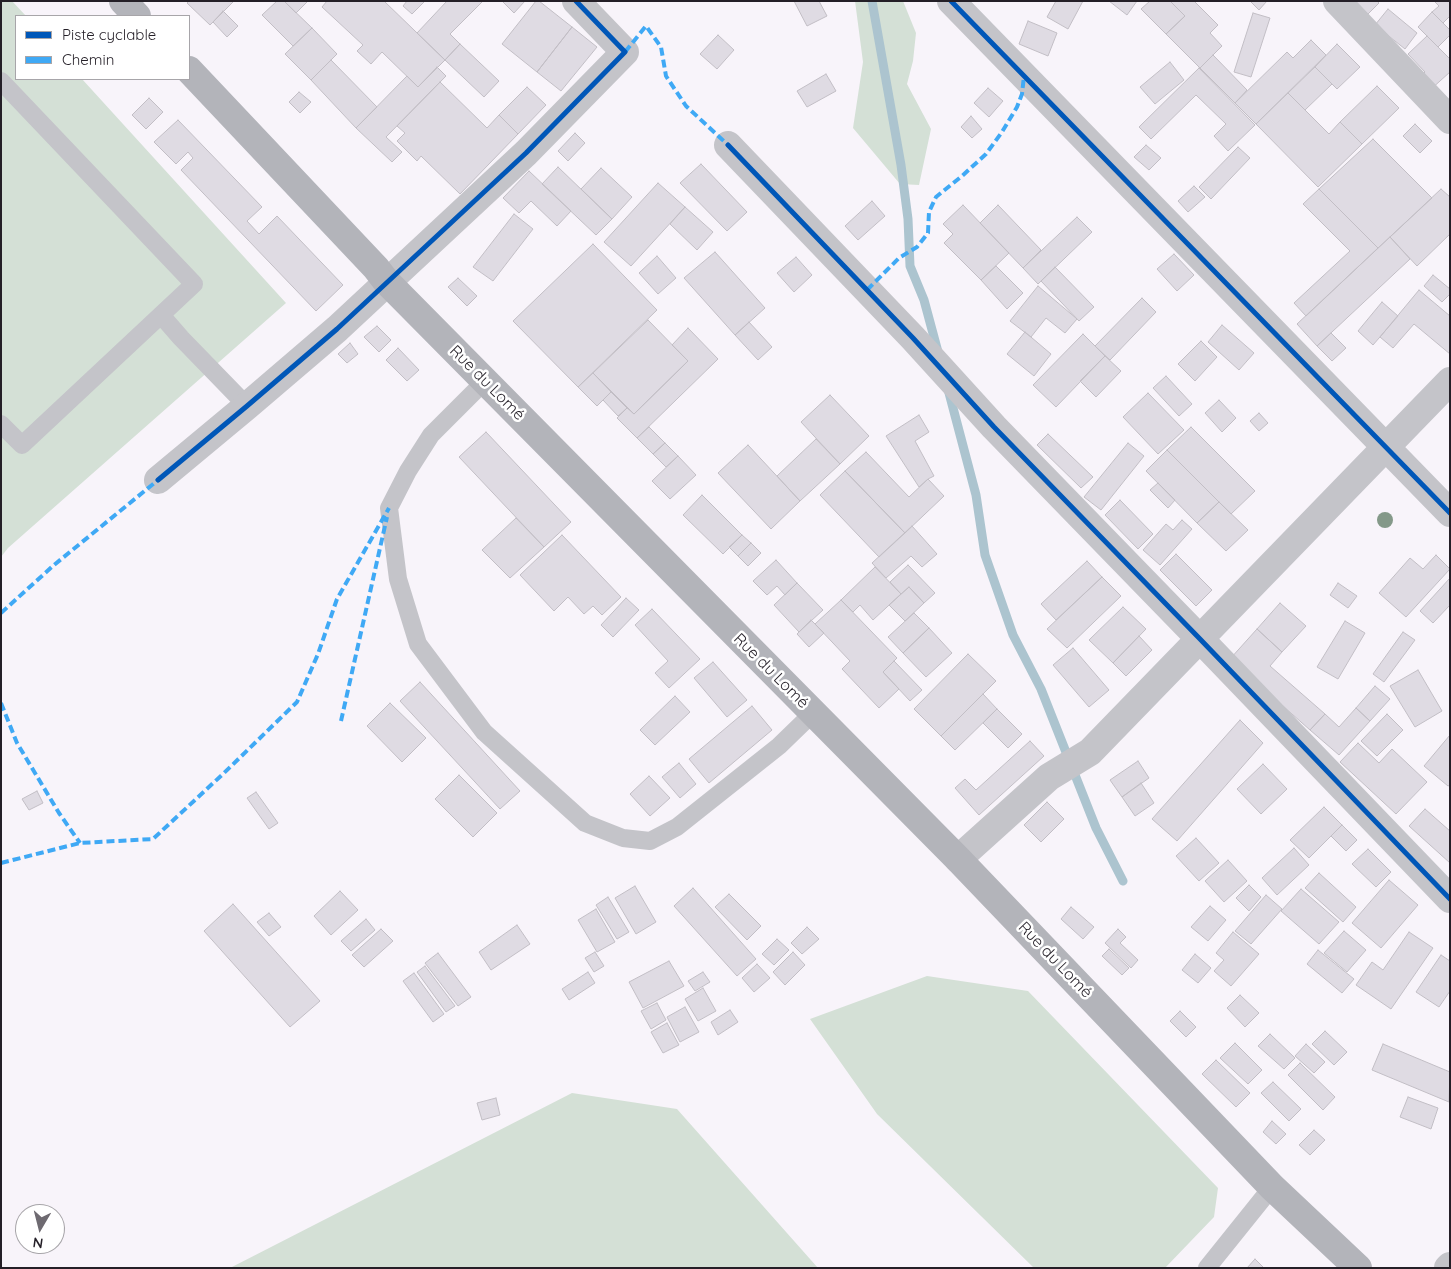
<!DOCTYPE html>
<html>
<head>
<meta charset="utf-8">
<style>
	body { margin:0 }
	#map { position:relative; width:1451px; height:1269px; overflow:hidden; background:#f8f4fa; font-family:Quicksand,sans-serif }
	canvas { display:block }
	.frame { position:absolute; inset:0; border:2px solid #241f27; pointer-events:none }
	.legend { position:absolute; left:15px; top:15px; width:175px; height:65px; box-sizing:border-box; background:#fff; border:1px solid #a7a5a9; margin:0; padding:6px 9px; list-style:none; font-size:15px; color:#241f27 }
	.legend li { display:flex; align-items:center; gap:10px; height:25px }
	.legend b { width:25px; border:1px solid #a7a5a9 }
	.north { position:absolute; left:15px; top:1204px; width:50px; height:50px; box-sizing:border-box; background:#fff; border:1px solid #a7a5a9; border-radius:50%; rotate:188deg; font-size:14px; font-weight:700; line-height:20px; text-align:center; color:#241f27 }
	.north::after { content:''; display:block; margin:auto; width:18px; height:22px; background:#6e6a71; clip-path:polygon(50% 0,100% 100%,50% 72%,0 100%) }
</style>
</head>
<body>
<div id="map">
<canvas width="1451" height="1269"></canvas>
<div class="frame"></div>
<ul class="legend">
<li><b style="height:6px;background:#0057b8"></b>Piste cyclable</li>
<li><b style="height:6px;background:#3fa9f5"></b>Chemin</li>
</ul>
<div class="north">N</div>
</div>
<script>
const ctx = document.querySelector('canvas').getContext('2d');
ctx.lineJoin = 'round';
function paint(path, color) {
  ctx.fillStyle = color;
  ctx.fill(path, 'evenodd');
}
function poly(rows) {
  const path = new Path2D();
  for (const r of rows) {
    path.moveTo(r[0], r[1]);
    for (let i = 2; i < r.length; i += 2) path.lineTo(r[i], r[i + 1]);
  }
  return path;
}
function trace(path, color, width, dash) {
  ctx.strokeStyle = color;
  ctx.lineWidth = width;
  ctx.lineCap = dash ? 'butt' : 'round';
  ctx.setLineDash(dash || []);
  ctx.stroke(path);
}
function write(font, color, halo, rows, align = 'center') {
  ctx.font = font + ' Quicksand,sans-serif';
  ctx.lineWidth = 5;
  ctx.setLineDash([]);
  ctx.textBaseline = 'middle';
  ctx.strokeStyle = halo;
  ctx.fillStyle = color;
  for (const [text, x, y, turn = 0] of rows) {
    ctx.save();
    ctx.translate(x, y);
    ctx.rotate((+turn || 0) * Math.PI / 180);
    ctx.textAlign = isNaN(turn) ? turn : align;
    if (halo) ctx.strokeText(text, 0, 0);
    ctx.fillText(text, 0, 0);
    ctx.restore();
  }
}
const green = poly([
	[1,1,12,1,26,16,16,16,16,79,82,79,286,303,8,548,1,557],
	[855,1,903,1,916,33,913,61,907,84,931,129,919,185,900,184,853,128,863,62],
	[927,976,1028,991,1218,1188,1214,1217,1165,1268,1034,1268,877,1114,810,1019],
	[572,1093,677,1109,818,1268,230,1268]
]);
const stream = poly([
	[872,1,901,165,908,219,910,266,924,300,938,352],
	[948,389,976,495,985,555,1013,635,1041,689,1096,828,1123,881]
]);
const building = poly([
	[189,1,234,1,210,25,187,3,189,1],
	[277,1,284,1,312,28,293,46,262,15,277,1],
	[284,1,308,1,296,13,284,1],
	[327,1,384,1,445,60,418,87,382,52,371,64,357,51,363,45,322,7,327,1],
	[407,1,423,1,424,2,412,14,403,6,407,1],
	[447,1,483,1,450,34,460,44,445,60,417,33,447,1],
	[502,1,525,1,514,13,502,1],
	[536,1,539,1,572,27,537,72,502,44,536,1],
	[794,1,819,1,827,16,807,26,794,1],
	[1056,1,1083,1,1068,29,1047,17,1056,1],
	[1109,1,1137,1,1127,15,1109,1],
	[1150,1,1170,1,1185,16,1166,34,1141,9,1150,1],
	[1170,1,1194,1,1218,25,1210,33,1222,46,1200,68,1166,34,1185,16,1170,1],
	[1250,1,1267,1,1259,10,1250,1],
	[1354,1,1377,1,1379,3,1368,14,1354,1],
	[1434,1,1450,1,1450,16,1443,23,1432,12,1439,6,1434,1],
	[1388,9,1417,33,1405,49,1375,25,1388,9],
	[223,11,238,26,227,37,213,22,223,11],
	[1432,12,1450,30,1450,35,1438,47,1418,27,1432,12],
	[1253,13,1270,18,1251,77,1234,72,1253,13],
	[1028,21,1057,33,1048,56,1019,44,1028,21],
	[572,27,597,47,561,91,537,72,572,27],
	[312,28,337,54,311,80,285,54,312,28],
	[718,35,734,50,717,69,700,54,718,35],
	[1427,36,1450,59,1450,72,1430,90,1419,78,1425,72,1408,54,1427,36],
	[1311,40,1326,55,1256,124,1235,103,1287,52,1293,58,1311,40],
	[460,44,499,81,484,97,445,60,460,44],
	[1337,44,1360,67,1337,89,1315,67,1337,44],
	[1213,55,1247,90,1235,103,1200,68,1213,55],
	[331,60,377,107,356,128,311,80,331,60],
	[1170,62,1184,80,1155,104,1140,87,1170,62],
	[437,67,446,76,386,137,402,152,392,162,356,128,407,76,418,87,437,67],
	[1315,67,1332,84,1305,110,1288,93,1315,67],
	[1199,68,1255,125,1228,151,1214,136,1226,124,1196,95,1151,139,1139,127,1199,68],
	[826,74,836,91,807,107,797,91,826,74],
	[440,82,487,128,499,115,518,134,460,194,421,156,417,161,397,141,405,133,397,126,440,82],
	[1377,86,1399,108,1362,144,1340,122,1377,86],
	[527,87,546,105,518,134,499,115,527,87],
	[988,88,1003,101,989,117,974,103,988,88],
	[299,92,311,102,300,113,289,102,299,92],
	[1288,93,1329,134,1340,122,1362,144,1318,187,1256,124,1288,93],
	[149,98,163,112,146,129,132,115,149,98],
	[971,116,982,129,972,138,961,127,971,116],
	[178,120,262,207,247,221,259,234,277,216,343,285,316,311,181,170,193,158,188,152,176,164,154,142,178,120],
	[1415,124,1432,141,1420,153,1403,136,1415,124],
	[575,133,585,143,568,161,558,151,575,133],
	[1373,139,1432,198,1378,248,1319,189,1373,139],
	[1146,145,1161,158,1149,170,1134,157,1146,145],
	[1238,147,1250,158,1211,199,1199,187,1238,147],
	[701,164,747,212,727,231,680,183,701,164],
	[558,167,612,219,596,235,542,184,558,167],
	[601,168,632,197,612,219,581,189,601,168],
	[529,171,571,211,557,226,531,201,519,213,503,198,529,171],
	[658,183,685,207,631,266,604,242,658,183],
	[1194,186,1205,197,1188,212,1178,201,1194,186],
	[1319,189,1378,248,1306,316,1294,303,1350,251,1303,204,1319,189],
	[1441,189,1450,197,1450,234,1417,266,1390,237,1441,189],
	[872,201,885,216,858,240,845,226,872,201],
	[963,205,1009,253,981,280,944,243,953,234,943,224,963,205],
	[998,205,1041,250,1023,268,980,223,998,205],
	[685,207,713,232,697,250,670,224,685,207],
	[514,214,533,229,493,281,473,267,514,214],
	[1077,217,1092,232,1038,284,1023,268,1077,217],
	[1390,237,1410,259,1317,346,1297,324,1390,237],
	[593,244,657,310,578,387,513,321,593,244],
	[715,252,765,308,735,335,684,278,715,252],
	[1174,254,1194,275,1177,291,1157,269,1174,254],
	[657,256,676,278,658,294,639,273,657,256],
	[796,257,812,275,794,292,777,273,796,257],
	[996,266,1023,293,1007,309,981,280,996,266],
	[1055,267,1094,307,1079,321,1041,281,1055,267],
	[1433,275,1450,289,1450,294,1442,302,1424,286,1433,275],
	[458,278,477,296,467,306,448,287,458,278],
	[1038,286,1077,319,1065,333,1046,318,1031,337,1010,321,1038,286],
	[1419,290,1450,316,1450,354,1414,324,1393,348,1380,337,1419,290],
	[1142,298,1156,312,1110,360,1095,346,1142,298],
	[1382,302,1398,316,1373,345,1358,331,1382,302],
	[648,320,688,361,634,414,593,373,648,320],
	[749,322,772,347,758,360,735,335,749,322],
	[1222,325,1254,353,1239,370,1208,342,1222,325],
	[377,326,391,340,379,352,364,337,377,326],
	[688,328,718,359,637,438,617,418,627,408,634,414,688,361,672,345,688,328],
	[1025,332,1051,354,1034,376,1007,354,1025,332],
	[1331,333,1346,348,1332,361,1317,346,1331,333],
	[1083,334,1105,356,1056,407,1033,385,1083,334],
	[1201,341,1217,357,1195,381,1178,364,1201,341],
	[350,343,358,354,347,363,338,354,350,343],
	[398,348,419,370,407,381,386,360,398,348],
	[1105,356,1121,371,1096,397,1080,381,1105,356],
	[593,373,611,392,597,406,578,387,593,373],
	[1166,376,1192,404,1179,416,1153,388,1166,376],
	[611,392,627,408,618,416,603,400,611,392],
	[1148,393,1184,430,1158,454,1123,417,1148,393],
	[830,395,869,436,840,464,801,422,830,395],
	[1219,400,1236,418,1222,432,1205,413,1219,400],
	[1259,413,1268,423,1259,431,1250,421,1259,413],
	[919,415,929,432,915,441,934,476,928,479,919,487,886,436,919,415],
	[649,427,665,443,653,454,637,438,649,427],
	[1191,427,1255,491,1231,514,1167,450,1191,427],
	[486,432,571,522,544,547,459,457,486,432],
	[1048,434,1093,477,1081,488,1037,445,1048,434],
	[816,439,840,464,800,501,777,476,816,439],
	[665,443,678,456,666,467,653,454,665,443],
	[1128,443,1144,456,1101,510,1084,497,1128,443],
	[748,445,800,501,771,529,718,473,748,445],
	[1167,450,1219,502,1197,523,1146,471,1167,450],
	[866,452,909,497,928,479,944,496,905,533,845,471,866,452],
	[678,456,696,475,670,499,652,481,678,456],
	[845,471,905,533,879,557,820,495,845,471],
	[1158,483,1175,500,1168,508,1150,490,1158,483],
	[702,495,742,535,723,554,683,515,702,495],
	[1120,500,1153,534,1138,549,1105,515,1120,500],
	[1219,502,1248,530,1226,551,1197,523,1219,502],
	[516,518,544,547,510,578,482,550,516,518],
	[1182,520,1192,529,1160,565,1143,550,1166,524,1173,530,1182,520],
	[912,526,937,554,922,567,911,556,886,578,872,563,912,526],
	[562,535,621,597,602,615,593,606,584,614,568,597,554,611,520,575,562,535],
	[742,535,751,543,738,556,729,547,742,535],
	[751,543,761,553,748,566,738,556,751,543],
	[1176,554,1212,590,1196,606,1160,570,1176,554],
	[1436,555,1450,569,1406,617,1379,593,1410,558,1423,569,1436,555],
	[776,560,797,583,785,595,777,586,767,595,753,581,776,560],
	[1087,561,1102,577,1056,620,1041,604,1087,561],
	[908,565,935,593,924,603,909,587,901,594,890,582,908,565],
	[875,567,901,594,873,620,860,605,853,612,841,600,875,567],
	[1102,577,1121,596,1067,648,1047,629,1102,577],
	[1450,578,1450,605,1433,623,1420,611,1450,578],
	[797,583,823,610,799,632,774,605,797,583],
	[1338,583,1357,596,1348,608,1330,595,1338,583],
	[909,587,924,603,905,621,889,605,909,587],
	[626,598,639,610,613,637,601,625,626,598],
	[841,600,897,658,883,672,899,689,879,708,842,669,850,661,815,624,841,600],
	[1280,603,1306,626,1282,652,1257,629,1280,603],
	[1123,607,1146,629,1113,663,1089,640,1123,607],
	[652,609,700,659,669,688,655,673,668,661,635,625,652,609],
	[914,613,929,628,903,653,888,637,914,613],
	[811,620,824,633,809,647,797,634,811,620],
	[1345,621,1365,633,1338,679,1317,667,1345,621],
	[929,628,952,653,926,677,903,653,929,628],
	[1257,629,1282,652,1270,666,1325,714,1310,730,1230,659,1257,629],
	[1403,632,1415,640,1384,682,1373,674,1403,632],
	[1139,636,1152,650,1126,676,1113,663,1139,636],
	[1073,648,1109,690,1089,707,1053,665,1073,648],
	[968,654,996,681,941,736,914,709,968,654],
	[894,661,922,690,910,701,883,672,894,661],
	[713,662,747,700,727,717,694,678,713,662],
	[1418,670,1442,711,1415,727,1390,686,1418,670],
	[420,682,520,791,500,809,400,701,420,682],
	[1375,686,1390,699,1370,721,1356,708,1375,686],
	[983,694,997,709,955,750,941,736,983,694],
	[675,696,690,712,655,745,640,730,675,696],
	[390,703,426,738,402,762,367,726,390,703],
	[752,706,772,730,709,783,689,759,752,706],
	[1356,708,1370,721,1339,755,1310,730,1325,714,1339,727,1356,708],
	[997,709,1022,734,1008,748,983,723,997,709],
	[1387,714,1403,730,1377,756,1361,741,1387,714],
	[1240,720,1263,743,1177,841,1152,819,1240,720],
	[1450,735,1450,785,1448,786,1424,766,1450,735],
	[1030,741,1044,756,979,815,955,788,965,779,976,790,1030,741],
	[1358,743,1379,763,1392,749,1427,782,1396,814,1340,762,1358,743],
	[1138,761,1149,778,1122,797,1110,780,1138,761],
	[679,763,696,784,680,798,662,777,679,763],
	[1263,764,1287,789,1261,814,1237,789,1263,764],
	[459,775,497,813,473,837,435,799,459,775],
	[649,776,670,798,650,816,630,794,649,776],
	[1141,783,1154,803,1135,816,1122,797,1141,783],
	[37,791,43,803,29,810,22,799,37,791],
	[256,792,278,823,269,829,247,798,256,792],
	[1047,802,1064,819,1041,842,1024,825,1047,802],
	[1324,807,1342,825,1309,858,1290,840,1324,807],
	[1425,809,1450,831,1450,863,1409,826,1425,809],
	[1342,825,1357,840,1346,851,1331,836,1342,825],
	[1196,838,1219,863,1199,881,1176,856,1196,838],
	[1294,848,1309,865,1277,895,1262,878,1294,848],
	[1368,849,1391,872,1376,887,1352,864,1368,849],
	[1228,860,1247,881,1224,902,1205,881,1228,860],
	[1319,873,1356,907,1343,922,1305,888,1319,873],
	[1389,880,1418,905,1381,948,1352,923,1389,880],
	[1249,885,1261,897,1249,911,1236,898,1249,885],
	[635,886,656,922,636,934,615,898,635,886],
	[693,888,756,959,737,976,674,906,693,888],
	[1301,889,1339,922,1319,944,1281,911,1301,889],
	[340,891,358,910,331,935,314,916,340,891],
	[729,894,761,926,747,940,715,907,729,894],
	[1266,895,1282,909,1251,944,1235,931,1266,895],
	[608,897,629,932,617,939,596,905,608,897],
	[233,904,320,1001,290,1027,204,931,233,904],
	[1210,906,1226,920,1208,941,1191,927,1210,906],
	[1071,907,1094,927,1083,939,1061,919,1071,907],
	[596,909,615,942,597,952,578,920,596,909],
	[269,913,281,927,269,936,257,922,269,913],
	[366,919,375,930,351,951,341,941,366,919],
	[517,925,530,944,491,970,479,952,517,925],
	[807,927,819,939,802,954,791,943,807,927],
	[381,929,393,941,364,967,352,955,381,929],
	[1118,929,1126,937,1120,943,1138,960,1131,968,1105,943,1118,929],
	[1344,931,1366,950,1347,972,1324,953,1344,931],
	[1233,932,1259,954,1231,986,1214,971,1224,960,1216,953,1233,932],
	[1409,932,1433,948,1391,1009,1356,985,1372,962,1383,970,1409,932],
	[777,939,789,950,774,965,762,954,777,939],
	[1109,949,1129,968,1122,975,1102,956,1109,949],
	[1318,950,1354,979,1342,993,1307,964,1318,950],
	[595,952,604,966,594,972,585,958,595,952],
	[793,952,805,965,785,985,773,972,793,952],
	[438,953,471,997,458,1006,425,963,438,953],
	[1195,954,1211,968,1198,983,1182,970,1195,954],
	[1441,955,1450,961,1450,991,1439,1007,1416,992,1441,955],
	[669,961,684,986,643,1008,629,982,669,961],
	[757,964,770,978,754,992,742,978,757,964],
	[425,966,455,1006,446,1012,417,972,425,966],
	[588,972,595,983,569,1000,562,989,588,972],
	[703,972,710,982,695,991,688,981,703,972],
	[414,973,444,1014,433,1022,403,981,414,973],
	[703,988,716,1011,698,1021,685,999,703,988],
	[1240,995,1259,1013,1245,1027,1227,1008,1240,995],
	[657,1003,666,1020,651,1029,641,1011,657,1003],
	[685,1007,699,1032,680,1042,667,1017,685,1007],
	[730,1010,738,1022,718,1035,711,1022,730,1010],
	[1180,1011,1196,1027,1186,1037,1170,1021,1180,1011],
	[667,1023,679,1045,663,1053,651,1032,667,1023],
	[1325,1031,1347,1052,1334,1065,1312,1044,1325,1031],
	[1270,1034,1295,1058,1284,1069,1258,1046,1270,1034],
	[1235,1043,1262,1070,1248,1084,1220,1058,1235,1043],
	[1306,1044,1325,1062,1314,1073,1295,1056,1306,1044],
	[1383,1044,1450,1072,1449,1102,1372,1070,1383,1044],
	[1216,1060,1250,1093,1236,1107,1202,1074,1216,1060],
	[1300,1063,1335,1097,1323,1110,1288,1075,1300,1063],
	[1273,1082,1301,1109,1289,1121,1261,1093,1273,1082],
	[1408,1097,1438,1108,1431,1129,1400,1117,1408,1097],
	[496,1098,500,1115,482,1120,477,1103,496,1098],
	[1272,1121,1286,1134,1276,1144,1263,1132,1272,1121],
	[1314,1130,1325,1140,1310,1155,1299,1145,1314,1130],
	[1255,1259,1264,1268,1247,1268,1255,1259]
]);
const lane = poly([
	[1,81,194,284,22,445,1,424],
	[161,315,181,338,247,406],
	[485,381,431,435,408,471,389,508,398,579,418,644,484,732,585,823,623,838,650,841,677,827,779,746,813,713],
	[1207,1268,1272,1187]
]);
const street = poly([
	[951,1,1450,513],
	[1337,1,1450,120],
	[728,145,913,338,994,427,1200,639,1450,899],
	[158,480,247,406,337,329,526,153,625,52,576,1],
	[958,859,1049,777,1090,752,1450,381],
	[1448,1268,1450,1266]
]);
const primary = poly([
	[123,1,137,16],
	[189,70,376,268,386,281,958,859,1272,1187,1358,1268]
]);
const quiet = poly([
	[625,52,646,26,661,47,666,76,686,106,728,145],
	[867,290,899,258,917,247,928,233,929,212,936,197,962,176,986,154,1002,132,1017,107,1022,94,1024,76],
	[1,613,54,565,158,480],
	[1,703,17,743,59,813,80,843],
	[341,721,387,517],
	[1,863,80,843,153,839,224,773,297,702,318,654,337,599,389,508]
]);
const cycleway = poly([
	[951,1,1450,513],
	[728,145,913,338,994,427,1200,639,1450,899],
	[158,480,247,406,337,329,526,153,625,52,576,1]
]);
const trees = [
	[1385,520]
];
const streetNames = [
	["Rue du Lomé",487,383,45],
	["Rue du Lomé",771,671,45],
	["Rue du Lomé",1055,960,46]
];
paint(green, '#d4e0d6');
trace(stream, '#acc4cf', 9);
paint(building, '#dfdbe3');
trace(building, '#c2bec5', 1);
trace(lane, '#c4c4c9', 18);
trace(street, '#c4c4c9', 28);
trace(primary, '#b3b4ba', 28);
trace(quiet, '#3fa9f5', 4, [8, 4]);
trace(cycleway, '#0057b8', 5);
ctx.fillStyle = '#849989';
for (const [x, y] of trees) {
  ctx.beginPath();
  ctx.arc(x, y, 8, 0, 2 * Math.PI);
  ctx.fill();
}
write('16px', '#241f27', '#fff', streetNames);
</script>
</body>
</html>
